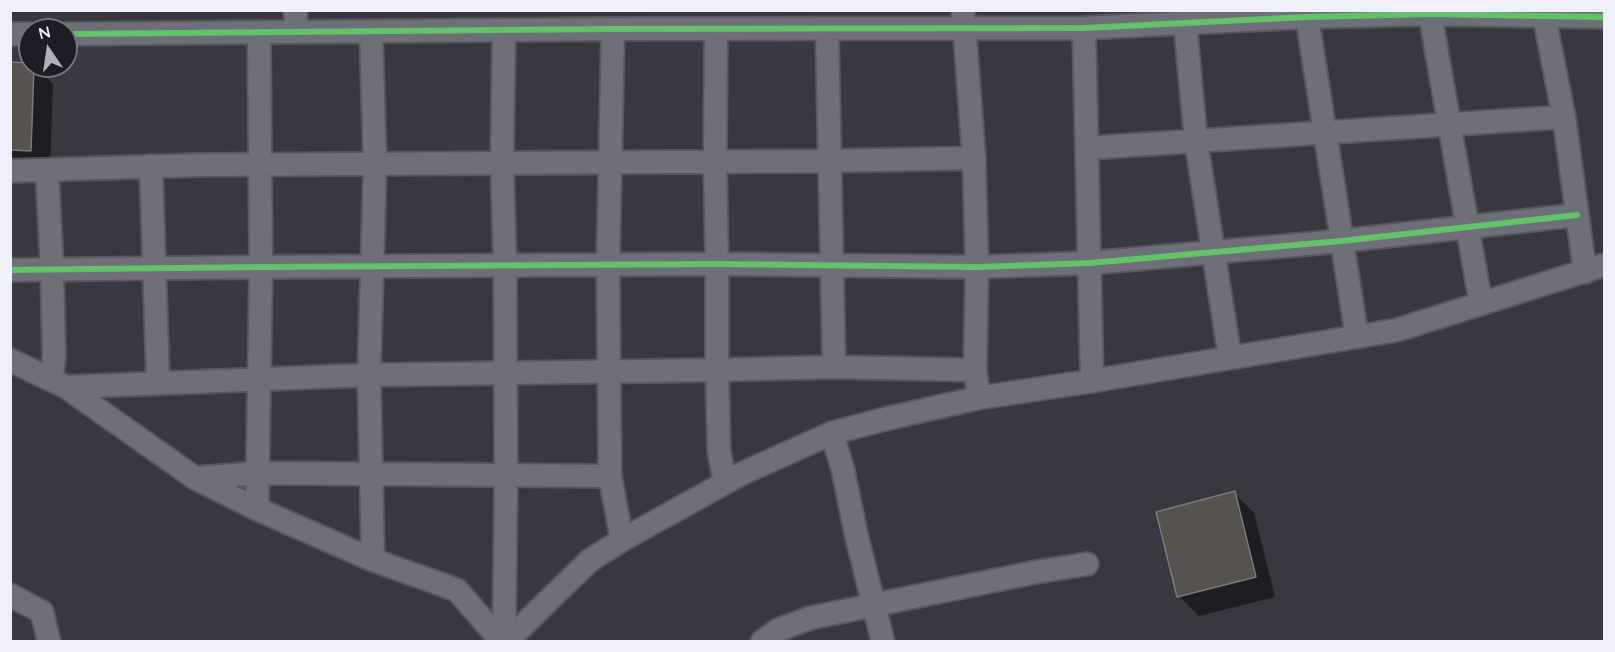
<!DOCTYPE html>
<html>
<head>
<meta charset="utf-8">
<style>
	body { margin:0 }
	#map { position:relative; width:1615px; height:652px; overflow:hidden; background:#383940; font-family:Quicksand,sans-serif }
	canvas { display:block }
	.frame { position:absolute; inset:0; border:12px solid #eff0fa; pointer-events:none }
	.north { position:absolute; left:18px; top:18px; width:60px; height:60px; box-sizing:border-box; background:#1d1e25; border:2px solid #71727a; border-radius:50%; rotate:347deg; font-size:16px; font-weight:700; line-height:24px; text-align:center; color:#eff0fa }
	.north::after { content:''; display:block; margin:auto; width:21px; height:27px; background:#afb0b9; clip-path:polygon(50% 0,100% 100%,50% 72%,0 100%) }
</style>
</head>
<body>
<div id="map">
<canvas width="1615" height="652"></canvas>
<div class="frame"></div>
<div class="north">N</div>
</div>
<script>
const ctx = document.querySelector('canvas').getContext('2d');
ctx.lineJoin = 'round';
function paint(path, color) {
  ctx.fillStyle = color;
  ctx.fill(path, 'evenodd');
}
function poly(rows) {
  const path = new Path2D();
  for (const r of rows) {
    path.moveTo(r[0], r[1]);
    for (let i = 2; i < r.length; i += 2) path.lineTo(r[i], r[i + 1]);
  }
  return path;
}
function trace(path, color, width, dash) {
  ctx.strokeStyle = color;
  ctx.lineWidth = width;
  ctx.lineCap = dash ? 'butt' : 'round';
  ctx.setLineDash(dash || []);
  ctx.stroke(path);
}
const shadow = poly([
	[10,64,30,64,30,66,35,66,53,84,50,170,10,168],
	[1234,493,1254,513,1275,597,1199,616,1179,596]
]);
const building = poly([
	[10,62,30,63,30,66,34,66,31,151,10,150,10,62],
	[1235,491,1256,577,1177,597,1156,512,1235,491]
]);
const minor = poly([
	[295,10,297,32],
	[963,10,974,158,977,267,975,370,977,384],
	[1430,14,1481,304],
	[1544,16,1564,117,1585,272],
	[1307,17,1357,337],
	[1185,23,1196,141,1230,358],
	[1084,28,1092,381],
	[613,29,608,265,610,476,622,540],
	[716,29,715,161,717,264,717,370,719,451,725,483],
	[504,30,502,163,505,265,506,475,504,642],
	[827,30,834,367],
	[371,31,375,164,369,375,373,560],
	[10,34,30,34],
	[66,34,613,29,1084,28,1307,17,1430,14,1604,17],
	[1087,148,1564,117],
	[151,166,158,383],
	[47,170,52,268,54,355,52,379],
	[10,171,198,165,830,161,974,158],
	[10,270,261,267,717,264,977,267,1090,263,1341,241,1577,215],
	[10,360,66,387,195,478,257,509,373,560,457,590,502,642],
	[66,387,369,375,717,370,834,367,975,370],
	[832,433,843,470,856,534,883,642],
	[197,478,259,473,610,476],
	[257,509,261,267,259,33],
	[10,595,42,612,49,642],
	[506,642,589,561,622,540,743,473,832,433,885,419,978,398,1092,381,1397,330,1604,265],
	[762,642,778,630,810,618,1036,572,1087,564]
]);
const cycleway = poly([
	[66,34,613,29,1084,28,1307,17,1430,14,1604,17],
	[10,270,261,267,717,264,977,267,1090,263,1341,241,1577,215]
]);
paint(shadow, '#0007');
paint(building, '#555250');
trace(building, '#7b7979', 1.5);
trace(minor, '#56575e', 26);
trace(minor, '#6f7077', 22);
trace(cycleway, '#61c268', 6);
</script>
</body>
</html>
